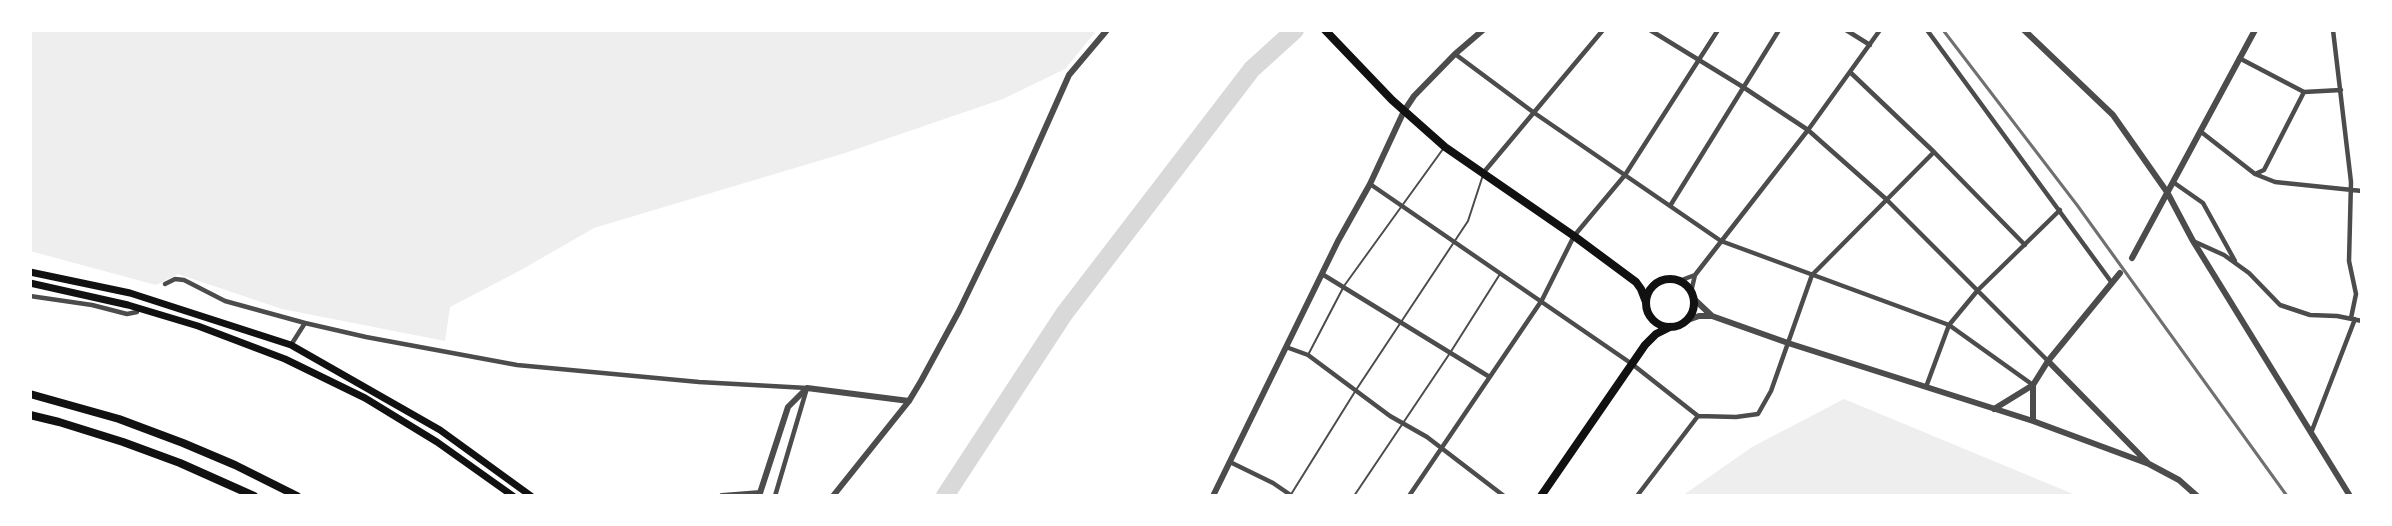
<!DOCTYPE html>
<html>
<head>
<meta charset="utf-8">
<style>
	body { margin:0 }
	#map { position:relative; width:2392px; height:526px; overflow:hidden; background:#fff; font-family:"PT Sans Narrow",sans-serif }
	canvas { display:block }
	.frame { position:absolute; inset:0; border:32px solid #fff; pointer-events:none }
</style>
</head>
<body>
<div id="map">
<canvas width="2392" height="526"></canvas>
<div class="frame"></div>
</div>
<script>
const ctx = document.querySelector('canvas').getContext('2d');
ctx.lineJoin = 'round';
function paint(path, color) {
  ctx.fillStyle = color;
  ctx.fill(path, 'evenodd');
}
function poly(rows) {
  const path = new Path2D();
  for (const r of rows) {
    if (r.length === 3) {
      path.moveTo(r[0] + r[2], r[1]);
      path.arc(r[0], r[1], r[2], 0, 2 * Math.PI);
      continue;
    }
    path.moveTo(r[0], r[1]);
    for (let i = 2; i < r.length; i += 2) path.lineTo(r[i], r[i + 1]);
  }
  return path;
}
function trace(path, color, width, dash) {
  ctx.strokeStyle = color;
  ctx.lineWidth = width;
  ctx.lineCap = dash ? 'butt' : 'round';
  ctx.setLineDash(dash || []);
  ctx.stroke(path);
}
const green = poly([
	[30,30,1097,30,1065,69,1003,99,845,153,594,228,521,270,450,307,445,341,282,309,178,274,156,285,30,251],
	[1844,399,2078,496,1682,496,1752,447]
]);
const river = poly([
	[945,496,1064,314,1252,69,1295,30]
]);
const service = poly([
	[1308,355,1344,286,1443,149],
	[1290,496,1356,390,1468,221,1483,175],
	[1354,496,1450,353,1500,274]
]);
const minor = poly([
	[1650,30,1743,87,1808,130,1886,199,2048,361],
	[1846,30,1870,45],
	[1927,30,2112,283],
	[2333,30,2351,182,2349,261,2356,294,2351,318],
	[1455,54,1533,112,1721,241,1949,325,2033,385],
	[2239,58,2304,92,2341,90],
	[1851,73,1934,152,2025,245],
	[2200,131,2255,174,2275,182,2362,191],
	[1484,172,1603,30],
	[2255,174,2264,170,2304,92],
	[2173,182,2203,203,2235,261],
	[1370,184,1632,364,1698,416,1736,417,1758,414,1771,391,1812,275,1934,152],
	[1670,206,1779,30],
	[2193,241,2224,255,2249,273,2280,305,2310,315,2337,316,2362,321],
	[1322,274,1488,376],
	[1679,281,1695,275],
	[165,284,175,279,184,280,225,301,305,323],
	[1691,292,1695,275,1808,130,1880,30],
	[30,296,92,305,127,314,137,312],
	[291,345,305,323,366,337,517,365,699,382,807,388,775,496],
	[1286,347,1308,355,1390,416,1427,437,1504,496],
	[1926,387,1949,325,1978,290,2060,210],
	[2311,433,2355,319],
	[1230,462,1273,483,1292,496],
	[1409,496,1542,300,1574,236,1625,175,1718,30],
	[1637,496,1698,416]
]);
const tertiary = poly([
	[2024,30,2113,115,2167,192,2193,241,2350,496],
	[2132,258,2255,30],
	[1694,299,1712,316,1788,343,2033,421,2149,464,2179,480,2197,496],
	[1685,321,1699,316,1711,316],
	[2048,361,2147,462],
	[2033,385,2033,421],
	[1994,409,2033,385,2048,361,2120,273],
	[722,496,760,493,788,407,807,388,909,401],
	[833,496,909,401,921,381,959,311,1019,187,1069,75,1107,30],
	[1213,496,1338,241,1370,184,1404,111,1414,96,1455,54,1483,30]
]);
const secondary = poly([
	[30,272,130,293,291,345,440,430,531,496],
	[30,283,128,305,198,326,285,359,365,398,437,442,513,496]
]);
const primary = poly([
	[1325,30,1392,100,1445,147,1574,236,1636,282,1641,289,1646,302],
	[1670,303,24],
	[1541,496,1645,345,1656,334,1670,327]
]);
const motorway = poly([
	[30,394,119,419,183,443,235,465,297,496],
	[30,415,59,422,123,442,180,463,254,496]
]);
const rail = poly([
	[1943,30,2077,205,2287,496]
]);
paint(green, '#eee');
trace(river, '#d9d9d9', 18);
trace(service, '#4c4c4c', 2);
trace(minor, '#4c4c4c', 4.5);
trace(tertiary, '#4c4c4c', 6);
trace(secondary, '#111', 7);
trace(primary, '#111', 8);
trace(motorway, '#111', 8);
trace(rail, '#707070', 3);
</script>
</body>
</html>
